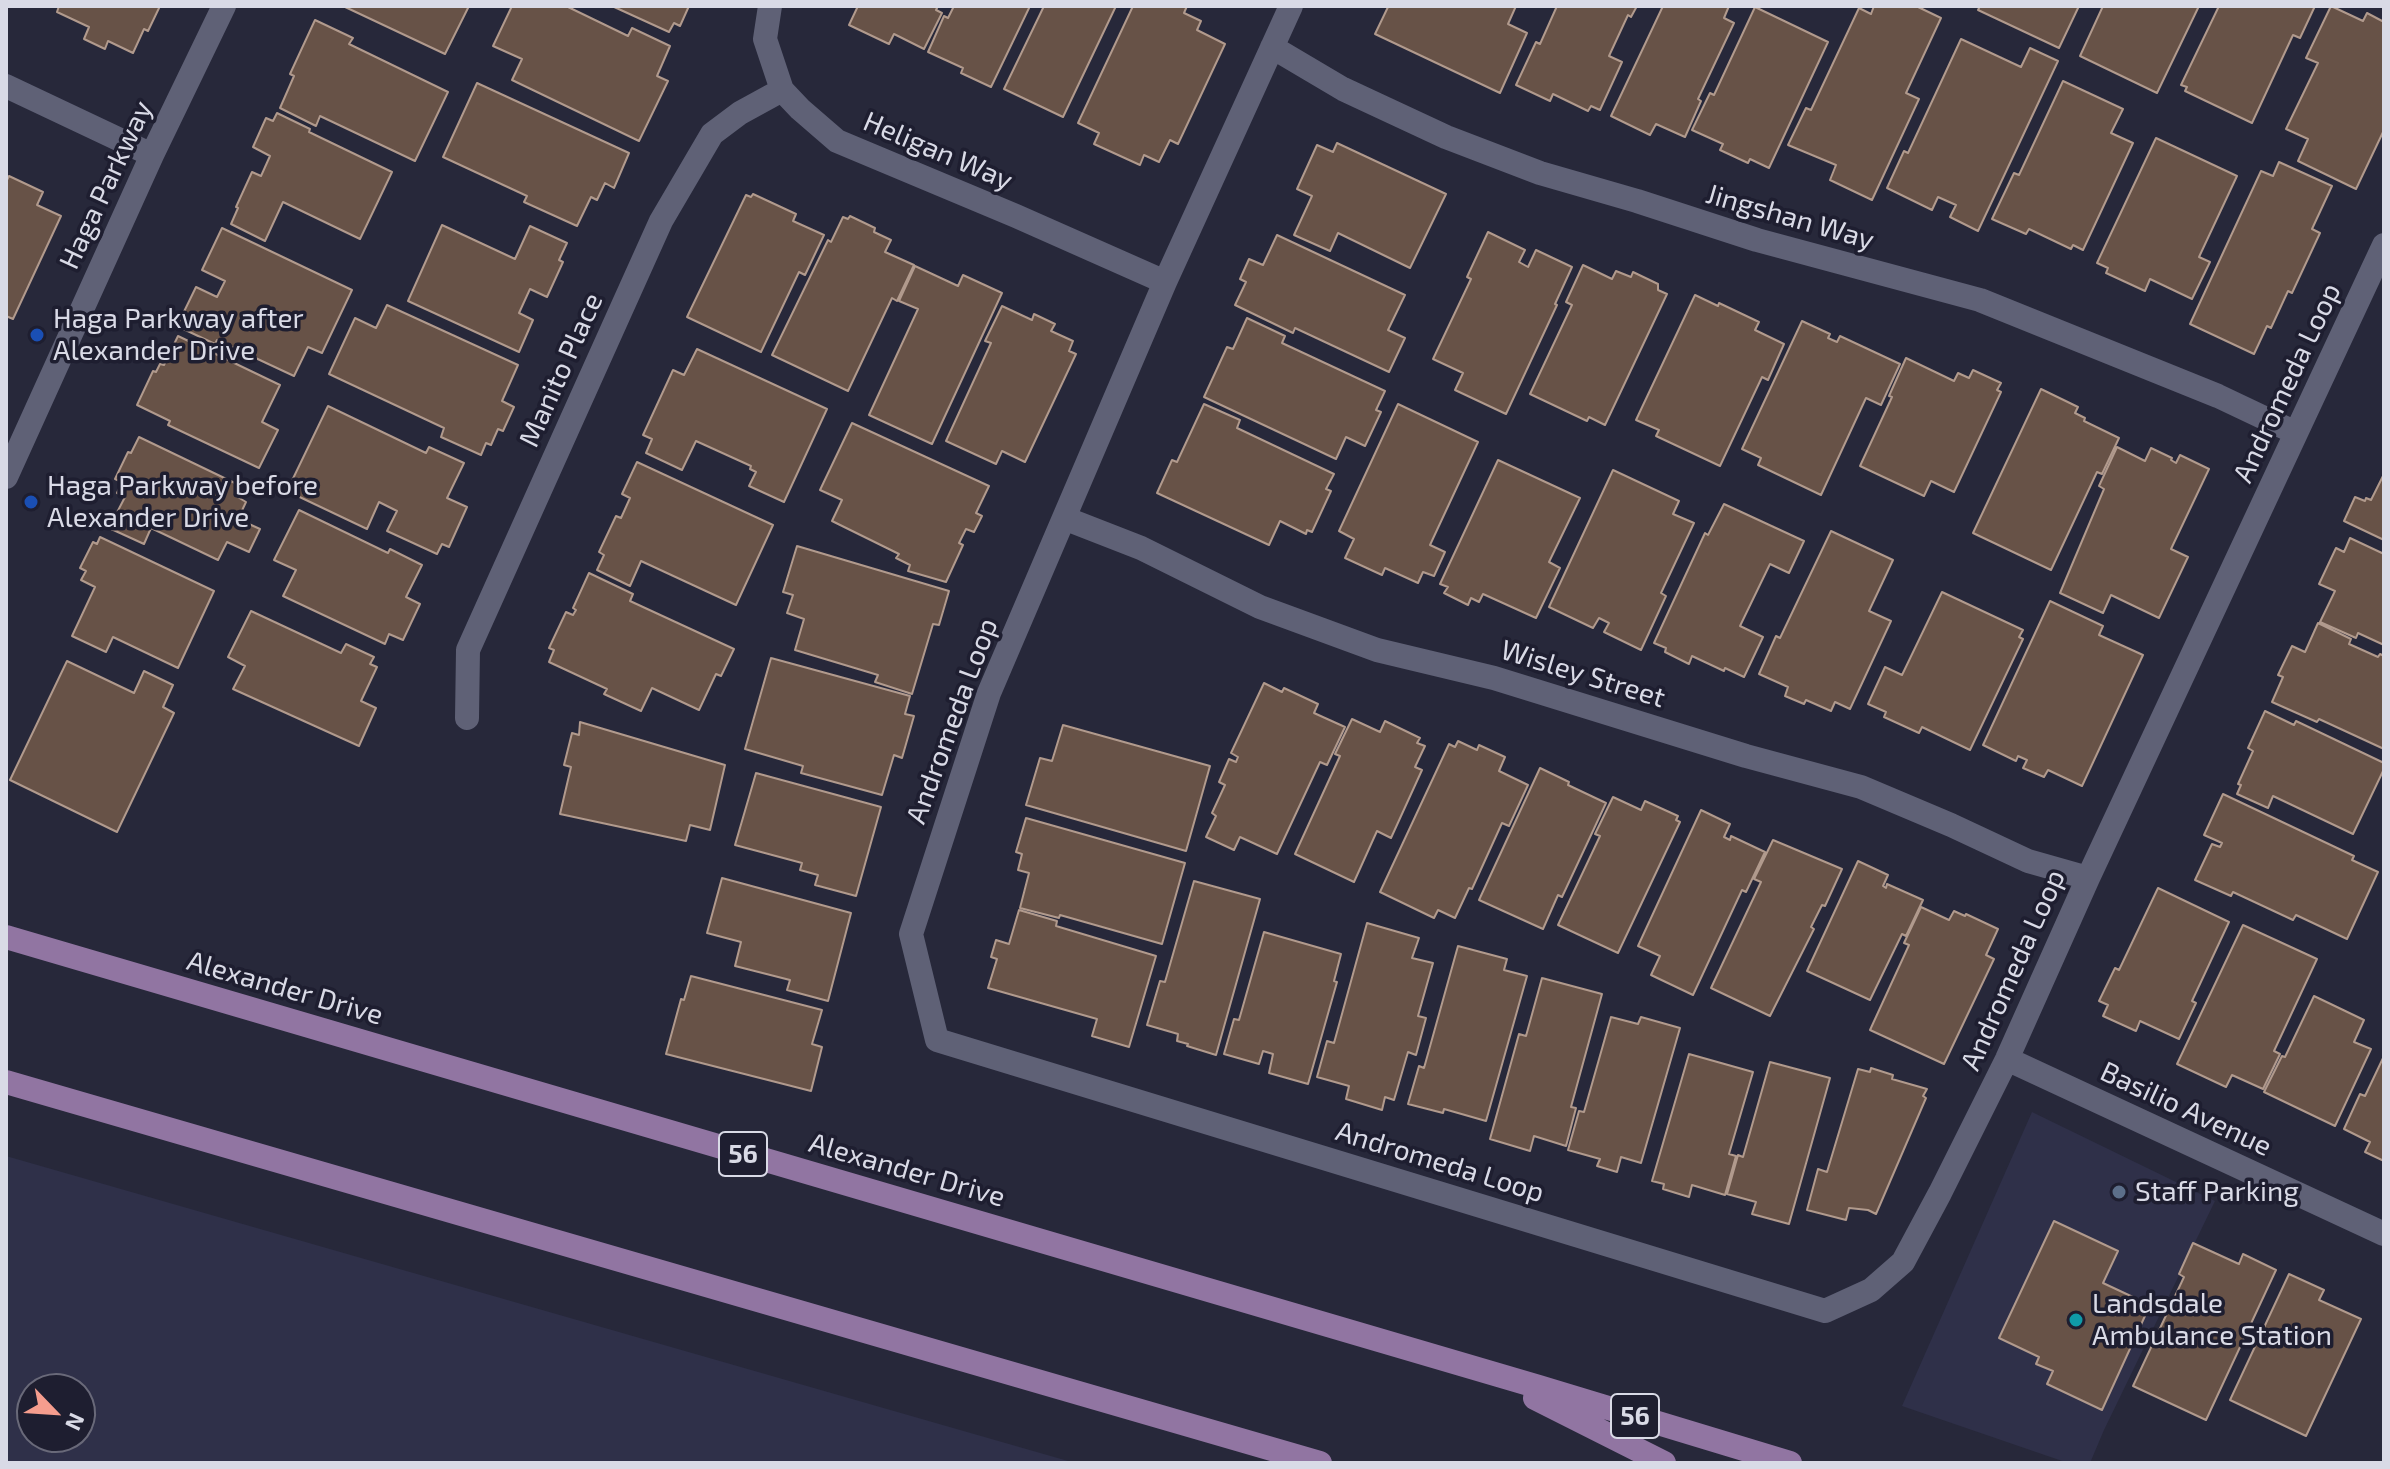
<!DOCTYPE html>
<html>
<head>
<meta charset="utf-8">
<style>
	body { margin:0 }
	#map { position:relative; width:2390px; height:1469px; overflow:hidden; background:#27283a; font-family:"Exo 2",sans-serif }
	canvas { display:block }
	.frame { position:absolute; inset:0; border:8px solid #d9dae6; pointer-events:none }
	.north { position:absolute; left:16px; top:1373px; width:80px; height:80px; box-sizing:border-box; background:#1e1e30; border:2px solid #696979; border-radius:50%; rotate:115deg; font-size:22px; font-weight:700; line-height:32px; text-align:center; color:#d9dae6 }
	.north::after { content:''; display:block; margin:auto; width:28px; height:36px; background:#f59d8e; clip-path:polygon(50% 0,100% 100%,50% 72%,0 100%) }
</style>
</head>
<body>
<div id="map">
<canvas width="2390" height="1469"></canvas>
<div class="frame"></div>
<div class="north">N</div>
</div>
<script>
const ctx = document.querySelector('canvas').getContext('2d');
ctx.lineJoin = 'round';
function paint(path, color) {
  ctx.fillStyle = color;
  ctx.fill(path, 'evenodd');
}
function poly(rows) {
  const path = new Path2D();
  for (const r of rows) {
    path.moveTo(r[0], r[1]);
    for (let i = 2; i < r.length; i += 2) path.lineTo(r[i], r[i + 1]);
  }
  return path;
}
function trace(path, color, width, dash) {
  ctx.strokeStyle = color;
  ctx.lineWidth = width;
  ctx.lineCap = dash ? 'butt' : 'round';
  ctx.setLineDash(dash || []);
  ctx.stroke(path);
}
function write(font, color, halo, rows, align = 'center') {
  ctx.font = font + ' "Exo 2",sans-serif';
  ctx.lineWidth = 7;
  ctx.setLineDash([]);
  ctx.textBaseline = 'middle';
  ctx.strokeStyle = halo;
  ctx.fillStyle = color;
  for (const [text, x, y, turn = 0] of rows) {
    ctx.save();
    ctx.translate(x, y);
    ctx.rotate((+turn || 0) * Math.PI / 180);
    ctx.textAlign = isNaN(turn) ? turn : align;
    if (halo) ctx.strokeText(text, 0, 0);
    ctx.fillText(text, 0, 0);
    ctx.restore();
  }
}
const built = poly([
	[2032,1112,2215,1201,2104,1430,2090,1463,2068,1463,1902,1406],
	[6,1156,1075,1463,6,1463],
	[32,1389,80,1389,80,1437,32,1437]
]);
const building = poly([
	[59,6,160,6,148,31,144,29,133,53,108,41,105,49,84,39,89,27,57,12,59,6],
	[343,6,469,6,445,54,343,6],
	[512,6,566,6,628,36,632,28,670,46,657,76,668,81,639,141,512,80,522,59,493,46,512,6],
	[612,6,689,6,680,26,674,23,669,32,612,6],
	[858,6,938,6,936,10,942,13,924,49,894,34,889,44,849,25,858,6],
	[954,6,1030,6,991,87,961,73,963,68,928,52,944,16,948,18,954,6],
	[1044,6,1116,6,1063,117,1004,89,1044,6],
	[1133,6,1187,6,1184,13,1201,21,1197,30,1225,44,1178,144,1170,140,1159,162,1144,155,1140,165,1094,144,1099,133,1078,123,1133,6],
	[1385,6,1516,6,1508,24,1527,33,1500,93,1375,34,1388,7,1385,6],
	[1557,6,1637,6,1631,17,1628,15,1609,56,1622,62,1600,110,1591,106,1588,111,1553,94,1550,101,1516,85,1536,42,1540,44,1557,6],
	[1663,6,1729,6,1724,18,1734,23,1698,99,1701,101,1685,137,1656,124,1650,135,1611,116,1663,6],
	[1874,6,1916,6,1941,18,1906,93,1919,99,1872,200,1830,180,1836,165,1788,145,1806,108,1811,110,1859,8,1871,14,1874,6],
	[1980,6,2079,6,2059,48,1978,10,1980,6],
	[2103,6,2199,6,2157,93,2080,56,2103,6],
	[2219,6,2315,6,2300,38,2293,35,2252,123,2185,91,2187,87,2181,85,2219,6],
	[2331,6,2363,21,2367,13,2384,22,2384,130,2356,189,2298,161,2308,139,2286,129,2318,63,2306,58,2331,6],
	[1755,7,1828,42,1769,168,1750,159,1748,163,1720,150,1723,144,1692,130,1710,93,1714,95,1755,7],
	[315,20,353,38,349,44,448,92,415,161,320,116,316,126,280,108,294,76,290,74,315,20],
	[1961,39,2021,67,2030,48,2058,61,1978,231,1950,217,1956,205,1938,197,1932,210,1887,188,1904,151,1908,153,1961,39],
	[2063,81,2123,109,2111,133,2133,143,2083,250,2073,245,2071,249,2029,229,2026,234,1992,219,2014,173,2019,175,2063,81],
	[477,83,629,153,614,188,605,183,597,200,591,197,577,226,524,202,527,196,443,157,477,83],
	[277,113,310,129,309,132,392,172,360,239,283,202,265,241,231,224,238,208,236,207,252,172,261,176,270,156,253,147,266,118,273,121,277,113],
	[2156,138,2237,176,2199,257,2210,262,2192,299,2150,279,2145,291,2106,273,2108,268,2097,263,2156,138],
	[1337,143,1446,194,1410,268,1338,233,1330,251,1294,235,1312,196,1297,189,1317,145,1333,152,1337,143],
	[2279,162,2332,186,2312,229,2320,233,2292,293,2288,291,2271,328,2267,326,2254,354,2190,324,2261,171,2273,176,2279,162],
	[9,176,43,192,37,205,61,216,13,319,6,316,6,182,9,176],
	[753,194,796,214,793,221,824,235,805,275,799,272,761,352,687,317,746,195,751,197,753,194],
	[850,216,875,228,874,232,891,240,885,252,914,265,897,301,892,298,848,391,772,355,828,240,831,242,843,217,848,219,850,216],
	[442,225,515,259,530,226,567,243,559,260,563,262,547,297,530,289,519,313,533,320,519,352,408,301,442,225],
	[222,228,352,290,322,353,308,347,294,376,217,340,215,344,177,326,196,287,217,297,225,281,202,270,222,228],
	[1488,232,1525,250,1519,262,1528,267,1536,250,1572,267,1555,304,1557,305,1506,414,1455,390,1463,373,1433,359,1471,279,1467,277,1488,232],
	[1277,235,1405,295,1388,330,1405,338,1389,372,1295,328,1293,333,1235,305,1246,282,1240,279,1249,259,1263,265,1277,235],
	[1583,265,1612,279,1616,271,1631,277,1633,272,1658,284,1658,290,1667,294,1605,425,1589,417,1587,421,1530,394,1572,305,1566,302,1583,265],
	[915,266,958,286,963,275,1002,293,932,444,869,415,918,309,899,301,915,266],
	[1695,295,1718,306,1719,303,1759,322,1755,330,1784,344,1768,380,1762,377,1720,466,1656,436,1659,430,1636,420,1695,295],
	[387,305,518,365,502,401,514,407,503,431,498,429,491,445,486,443,481,455,441,437,444,428,329,374,355,318,376,328,387,305],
	[1002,306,1032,320,1034,314,1055,324,1051,331,1073,341,1069,351,1076,354,1025,462,1002,451,996,464,946,441,991,343,985,341,1002,306],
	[1247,318,1285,336,1282,343,1385,391,1376,410,1381,412,1365,446,1346,437,1336,459,1204,397,1227,347,1233,349,1247,318],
	[1802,321,1830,334,1828,338,1837,342,1840,336,1900,364,1881,405,1866,398,1821,495,1758,465,1761,458,1742,449,1802,321],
	[178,336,280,385,262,422,278,430,259,468,168,425,170,421,137,405,153,371,156,372,160,364,164,365,178,336],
	[697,349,827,409,784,502,749,486,756,472,750,469,751,466,696,441,682,470,646,453,652,439,643,435,673,370,684,375,697,349],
	[1906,358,1954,381,1958,373,1969,378,1973,370,2001,383,1997,390,2001,392,1954,492,1931,481,1924,496,1860,466,1892,397,1889,396,1906,358],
	[2041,389,2078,407,2075,413,2085,418,2084,421,2119,438,2102,474,2097,472,2051,570,1973,533,2041,389],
	[1204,404,1240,420,1237,428,1334,474,1326,489,1331,491,1312,532,1307,530,1306,534,1280,521,1269,545,1157,493,1172,460,1177,462,1204,404],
	[1398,404,1478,442,1430,545,1445,552,1434,576,1423,572,1418,583,1385,568,1382,575,1345,558,1354,539,1339,531,1398,404],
	[328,406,426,453,429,447,464,463,447,498,467,507,449,547,442,544,437,554,387,531,397,511,379,502,367,529,287,491,328,406],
	[852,423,989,486,976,513,982,516,974,532,966,529,959,543,963,545,946,582,908,571,910,565,896,558,899,554,832,521,842,500,820,490,852,423],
	[139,437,241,486,236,496,246,502,238,519,260,529,249,552,227,542,218,560,151,528,144,544,109,528,125,497,117,493,122,482,115,479,128,452,131,453,139,437],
	[2117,447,2145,461,2151,448,2172,458,2171,460,2176,463,2180,455,2209,469,2171,549,2188,557,2159,618,2111,595,2103,613,2060,593,2104,489,2099,486,2117,447],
	[1498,460,1580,498,1549,562,1560,568,1536,618,1483,594,1479,602,1471,598,1468,605,1444,593,1448,587,1440,584,1498,460],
	[637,462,773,525,736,605,641,561,630,586,597,570,604,555,599,552,616,516,621,518,630,498,622,494,637,462],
	[1613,470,1679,501,1673,514,1694,523,1661,593,1666,596,1641,650,1604,632,1609,623,1599,618,1593,628,1549,607,1613,470],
	[2384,474,2384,540,2344,521,2355,497,2365,501,2366,498,2371,500,2384,474],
	[1724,504,1804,541,1789,573,1770,564,1740,626,1763,637,1744,677,1725,668,1724,671,1692,656,1689,664,1665,652,1666,648,1654,643,1705,533,1708,535,1724,504],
	[299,510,388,553,390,549,422,565,406,597,420,604,403,640,389,634,385,644,283,596,296,570,274,560,299,510],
	[1831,531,1893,560,1869,611,1891,621,1850,709,1835,702,1831,711,1806,700,1804,704,1785,696,1788,687,1759,674,1776,636,1780,638,1831,531],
	[100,537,214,591,178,668,113,637,106,652,72,636,95,587,81,580,86,571,80,568,93,542,97,544,100,537],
	[2350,538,2384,554,2384,645,2358,633,2356,638,2320,622,2335,591,2319,584,2336,548,2344,552,2350,538],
	[797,546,949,591,939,625,933,624,912,694,875,682,878,675,795,650,804,619,787,613,793,595,783,592,797,546],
	[589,573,633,594,630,601,734,649,721,676,716,674,699,710,652,688,641,711,604,694,607,689,549,662,554,650,549,648,566,612,573,615,576,610,573,608,589,573],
	[1942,592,2023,630,2019,637,2023,639,1970,750,1922,727,1919,733,1884,717,1886,712,1868,704,1885,667,1902,675,1942,592],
	[2050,601,2103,626,2099,635,2143,655,2082,786,2048,770,2044,777,2023,768,2027,760,2018,756,2016,761,1983,745,2050,601],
	[251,611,341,653,346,644,374,657,370,664,377,667,361,701,376,708,359,746,233,689,245,666,228,657,251,611],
	[2318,623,2351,639,2349,644,2378,657,2380,654,2384,656,2384,749,2319,719,2317,722,2272,702,2283,677,2278,675,2292,646,2305,652,2318,623],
	[771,658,910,696,905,714,914,716,902,758,894,755,882,795,801,773,803,766,745,749,771,658],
	[67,661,134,693,144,671,173,685,163,707,174,713,117,832,10,780,67,661],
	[1264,683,1282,692,1284,688,1318,704,1314,713,1345,727,1327,765,1320,762,1277,854,1240,837,1234,850,1206,837,1216,816,1212,813,1225,785,1219,782,1229,759,1236,762,1238,757,1231,753,1264,683],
	[2265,711,2294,725,2296,721,2384,763,2384,769,2353,834,2273,796,2268,808,2237,794,2241,785,2238,784,2253,751,2248,748,2265,711],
	[1352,719,1380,732,1385,721,1420,738,1417,743,1425,746,1415,767,1422,770,1391,838,1377,831,1354,882,1295,854,1340,756,1335,754,1352,719],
	[580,722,725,765,710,830,690,825,686,841,560,814,571,767,564,765,572,733,579,735,580,722],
	[1063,725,1210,766,1186,851,1026,805,1040,758,1052,761,1063,725],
	[1458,741,1477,750,1479,745,1505,757,1499,771,1528,785,1509,826,1502,823,1472,889,1469,888,1455,918,1438,910,1434,918,1380,892,1449,744,1455,747,1458,741],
	[1540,768,1569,782,1568,785,1606,803,1562,897,1558,895,1543,929,1479,900,1540,768],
	[756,773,881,807,856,896,815,885,818,875,800,870,802,863,735,845,756,773],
	[2223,794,2354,856,2352,860,2378,872,2347,939,2296,915,2293,920,2233,892,2231,896,2195,880,2212,844,2220,847,2222,843,2204,835,2223,794],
	[1613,797,1641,810,1645,801,1678,816,1676,820,1680,822,1618,953,1558,925,1600,836,1595,834,1613,797],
	[1701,810,1730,824,1724,837,1730,840,1731,836,1765,852,1746,892,1742,890,1693,995,1651,975,1660,956,1638,946,1701,810],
	[1026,818,1185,863,1162,944,1060,915,1059,918,1020,908,1029,873,1018,870,1022,854,1016,852,1026,818],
	[1773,840,1842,869,1825,906,1822,905,1811,927,1814,929,1770,1016,1711,988,1761,882,1754,879,1773,840],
	[1858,861,1888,875,1883,886,1886,888,1887,884,1923,900,1906,936,1902,934,1870,1000,1807,971,1858,861],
	[722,878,851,913,828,1001,787,990,790,980,735,966,741,942,707,933,722,878],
	[1194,881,1260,899,1216,1055,1187,1046,1188,1044,1177,1041,1178,1034,1147,1025,1160,981,1165,982,1194,881],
	[2158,888,2229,922,2192,1001,2196,1003,2179,1039,2140,1021,2136,1031,2103,1016,2108,1005,2099,1001,2115,968,2119,970,2158,888],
	[1921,907,1949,920,1954,911,1965,916,1966,914,1998,929,1986,955,1994,959,1944,1064,1870,1030,1909,945,1904,943,1921,907],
	[1019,910,1057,921,1056,926,1156,956,1129,1047,1092,1036,1097,1019,988,988,997,959,991,957,996,940,1009,944,1019,910],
	[1367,923,1419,938,1412,958,1433,963,1418,1016,1426,1018,1416,1055,1408,1052,1394,1100,1385,1097,1382,1110,1346,1099,1349,1086,1317,1077,1327,1041,1334,1043,1367,923],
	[2243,925,2317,959,2274,1051,2280,1054,2263,1089,2232,1075,2226,1087,2177,1064,2243,925],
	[1264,932,1341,954,1334,981,1337,982,1308,1084,1269,1073,1273,1054,1263,1051,1259,1064,1224,1054,1234,1019,1239,1020,1264,932],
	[1458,946,1507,959,1504,970,1527,976,1486,1121,1444,1109,1443,1113,1408,1104,1419,1066,1424,1068,1458,946],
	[691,976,822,1010,812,1044,822,1047,811,1091,666,1054,681,999,684,1000,691,976],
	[1542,978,1602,994,1571,1107,1576,1108,1566,1146,1534,1136,1530,1151,1490,1139,1519,1034,1526,1036,1542,978],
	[2314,996,2364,1020,2354,1042,2371,1049,2335,1126,2264,1092,2282,1056,2285,1057,2314,996],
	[1611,1017,1638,1024,1641,1017,1680,1028,1641,1163,1621,1157,1617,1172,1597,1166,1600,1159,1568,1150,1579,1111,1584,1112,1611,1017],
	[1689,1054,1753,1072,1729,1154,1736,1156,1725,1195,1692,1185,1689,1197,1663,1189,1664,1184,1652,1181,1689,1054],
	[2384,1056,2384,1161,2365,1152,2370,1142,2344,1129,2360,1094,2365,1096,2384,1056],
	[1770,1062,1830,1078,1789,1224,1752,1214,1756,1202,1727,1194,1738,1155,1743,1157,1770,1062],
	[1871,1068,1893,1075,1892,1079,1927,1089,1923,1096,1926,1098,1876,1214,1868,1210,1849,1208,1846,1220,1807,1210,1818,1169,1827,1172,1858,1069,1870,1072,1871,1068],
	[2054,1221,2118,1251,2103,1283,2150,1305,2102,1410,2047,1384,2053,1371,2036,1364,2039,1357,1999,1338,2054,1221],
	[2193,1243,2239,1264,2243,1254,2276,1270,2206,1420,2133,1386,2184,1277,2179,1274,2193,1243],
	[2289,1274,2324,1290,2319,1300,2361,1319,2306,1436,2230,1400,2289,1274]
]);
const minor = poly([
	[770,6,765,39,782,90,800,109,837,141,1016,216,1165,282],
	[1291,6,1165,282,989,693,911,934,937,1040,1825,1311,1871,1290,1903,1262,1940,1193,2007,1059,2088,878,2384,245],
	[1272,47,1343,89,1446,137,1540,173,1637,201,1757,240,1980,300,2218,396,2296,433],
	[6,86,152,155],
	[6,477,152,155,224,6],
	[1064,518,1141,548,1260,607,1377,650,1494,678,1746,756,1861,787,1951,825,2028,861,2088,878],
	[467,718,468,650,661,221,712,134,740,113,782,90],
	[2007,1059,2384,1234]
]);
const major = poly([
	[6,937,1539,1387,1790,1463],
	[6,1082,1320,1463],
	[1535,1398,1664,1463]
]);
const markers = [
	[37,335,8,"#1a4fb4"],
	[31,502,8,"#1a4fb4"],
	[2119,1192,8,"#5c6f8a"],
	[2076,1320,8,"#0f9aa8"]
];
const shields = [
	[743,1154,48],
	[1635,1416,48]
];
const shieldNames = [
	["56",743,1154],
	["56",1635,1416]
];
const streetNames = [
	["Heligan Way",938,151,23],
	["Haga Parkway",106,185,-65],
	["Jingshan Way",1790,217,16],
	["Manito Place",561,370,-66],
	["Andromeda Loop",2287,383,-65],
	["Wisley Street",1583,674,17],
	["Andromeda Loop",952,721,-70],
	["Andromeda Loop",2013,970,-66],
	["Alexander Drive",285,988,16],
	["Basilio Avenue",2186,1109,25],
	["Andromeda Loop",1440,1162,17],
	["Alexander Drive",907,1170,16]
];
const poiNames = [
	["Haga Parkway after",53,319],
	["Alexander Drive",53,351],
	["Haga Parkway before",47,486],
	["Alexander Drive",47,518],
	["Staff Parking",2135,1192],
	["Landsdale",2092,1304],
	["Ambulance Station",2092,1336]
];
paint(built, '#2f3049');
paint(building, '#675247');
trace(building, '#b19a8d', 2);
trace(minor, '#5f6176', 24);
trace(major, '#9175a2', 24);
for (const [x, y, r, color] of markers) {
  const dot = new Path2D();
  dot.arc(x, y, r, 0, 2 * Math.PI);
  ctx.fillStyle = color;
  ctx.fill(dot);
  trace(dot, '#1e1e30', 3);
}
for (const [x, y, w] of shields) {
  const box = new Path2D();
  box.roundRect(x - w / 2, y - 22, w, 44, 6);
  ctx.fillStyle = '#1e1e30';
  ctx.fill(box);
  trace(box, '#d9dae6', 2);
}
write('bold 26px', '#d9dae6', null, shieldNames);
write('28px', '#d9dae6', '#1e1e30', streetNames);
write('28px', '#d9dae6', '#1e1e30', poiNames, 'left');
</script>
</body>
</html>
